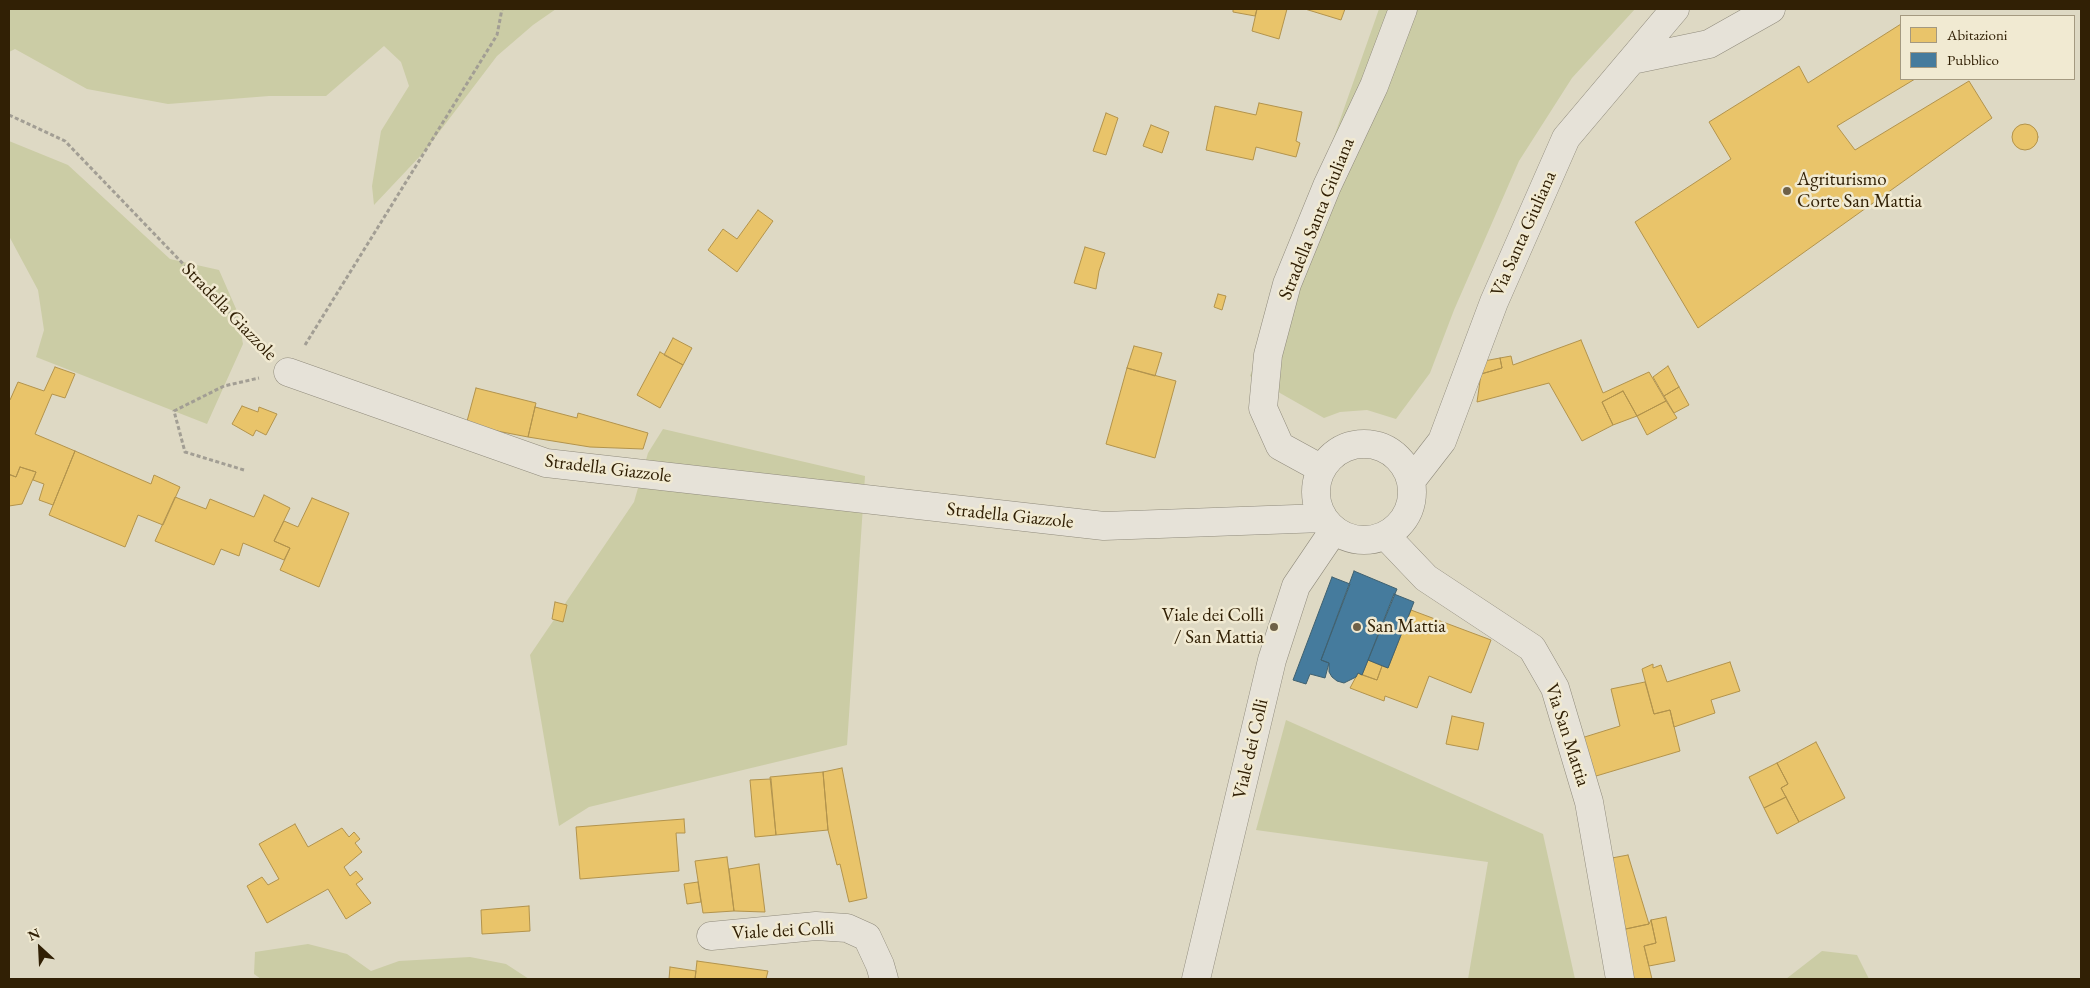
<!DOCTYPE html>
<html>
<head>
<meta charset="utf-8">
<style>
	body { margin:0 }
	#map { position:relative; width:2090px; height:988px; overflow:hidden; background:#ded9c4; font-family:"EB Garamond",serif }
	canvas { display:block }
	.frame { position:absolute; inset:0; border:10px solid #312005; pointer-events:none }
	.legend { position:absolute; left:1900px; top:15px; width:175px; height:65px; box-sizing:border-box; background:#f1ead2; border:1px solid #a49980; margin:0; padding:6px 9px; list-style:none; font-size:15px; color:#312005 }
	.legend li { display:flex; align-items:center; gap:10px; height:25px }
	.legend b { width:25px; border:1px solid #a49980 }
	.north { position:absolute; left:15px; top:923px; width:50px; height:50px; -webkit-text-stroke:4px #f1ead2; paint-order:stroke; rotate:335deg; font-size:14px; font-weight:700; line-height:20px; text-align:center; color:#312005 }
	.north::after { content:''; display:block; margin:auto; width:18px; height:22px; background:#312005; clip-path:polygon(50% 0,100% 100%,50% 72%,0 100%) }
</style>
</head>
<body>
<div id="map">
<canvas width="2090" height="988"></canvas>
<div class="frame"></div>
<ul class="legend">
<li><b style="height:14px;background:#e9c46a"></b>Abitazioni</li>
<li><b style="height:14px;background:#457b9d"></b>Pubblico</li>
</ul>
<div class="north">N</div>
</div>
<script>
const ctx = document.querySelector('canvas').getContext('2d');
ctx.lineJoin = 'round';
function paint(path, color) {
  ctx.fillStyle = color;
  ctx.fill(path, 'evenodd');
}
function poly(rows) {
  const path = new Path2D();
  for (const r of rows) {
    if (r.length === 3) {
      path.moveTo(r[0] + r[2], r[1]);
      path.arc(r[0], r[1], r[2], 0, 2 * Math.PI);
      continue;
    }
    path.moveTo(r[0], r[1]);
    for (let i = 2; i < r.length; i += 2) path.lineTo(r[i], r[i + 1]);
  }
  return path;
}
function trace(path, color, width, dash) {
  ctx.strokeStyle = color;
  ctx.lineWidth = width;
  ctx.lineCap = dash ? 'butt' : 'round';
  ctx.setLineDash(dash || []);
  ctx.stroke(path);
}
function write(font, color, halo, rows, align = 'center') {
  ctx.font = font + ' "EB Garamond",serif';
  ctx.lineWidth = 5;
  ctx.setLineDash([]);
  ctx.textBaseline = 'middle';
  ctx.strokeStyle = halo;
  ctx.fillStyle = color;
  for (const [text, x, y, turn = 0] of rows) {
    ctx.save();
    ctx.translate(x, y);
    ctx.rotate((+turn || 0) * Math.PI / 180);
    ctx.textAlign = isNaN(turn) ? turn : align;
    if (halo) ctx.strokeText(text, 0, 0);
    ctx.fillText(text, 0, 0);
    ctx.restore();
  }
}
const green = poly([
	[9,9,556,9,533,25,497,56,424,152,374,205,372,186,381,131,409,86,401,62,384,46,326,96,269,96,168,104,87,89,15,49,9,52],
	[1379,9,1635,9,1572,78,1519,161,1454,310,1430,373,1396,419,1367,410,1340,412,1324,418,1250,376],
	[9,141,68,165,170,259,219,270,237,311,243,344,207,424,36,357,44,330,38,290,9,236],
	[663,429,865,476,847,745,589,807,559,826,530,655,634,502,648,453],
	[1286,720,1543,834,1575,979,1468,979,1488,862,1256,830],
	[308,944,347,954,371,971,399,961,470,957,506,964,529,979,261,979,254,974,255,952],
	[1822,951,1857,955,1869,979,1786,979]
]);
const homes = poly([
	[1233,9,1257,9,1255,16,1233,12,1233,9],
	[1257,9,1287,9,1279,39,1252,31,1257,9],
	[1305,9,1345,9,1341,20,1305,9],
	[1901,24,1901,79,1915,79,1837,126,1855,150,1969,81,1992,118,1698,328,1635,222,1731,159,1709,122,1799,66,1808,83,1901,24],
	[1259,103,1302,112,1296,141,1300,143,1296,157,1256,147,1253,160,1206,150,1215,106,1256,115,1259,103],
	[1106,113,1118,118,1106,155,1093,151,1106,113],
	[2025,137,13],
	[1151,125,1169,132,1162,153,1143,146,1151,125],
	[758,210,773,221,737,272,708,250,723,229,737,239,758,210],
	[1085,247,1105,253,1099,271,1096,289,1074,283,1085,247],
	[1218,294,1226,296,1222,310,1214,307,1218,294],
	[673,338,692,348,683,365,664,355,673,338],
	[1581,340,1603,393,1649,372,1666,401,1637,416,1623,391,1602,402,1613,425,1582,441,1549,383,1477,402,1481,374,1502,368,1500,358,1511,356,1513,365,1581,340],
	[1134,346,1162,353,1155,376,1127,368,1134,346],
	[660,352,683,365,660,408,637,395,660,352],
	[1500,358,1502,368,1481,374,1484,361,1500,358],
	[1668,366,1679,387,1664,396,1653,377,1668,366],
	[55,367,75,374,65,398,52,394,35,434,75,451,53,505,39,500,44,484,33,480,36,472,20,467,16,477,9,474,9,399,10,400,18,382,44,391,55,367],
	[1127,368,1176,381,1155,458,1106,444,1127,368],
	[1679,387,1689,405,1674,413,1664,396,1679,387],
	[476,388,536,403,528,437,466,425,476,388],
	[1623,391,1637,416,1613,425,1602,402,1623,391],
	[1666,401,1677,418,1647,435,1637,416,1666,401],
	[242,406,258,412,259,407,277,414,266,435,256,430,253,436,232,424,242,406],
	[535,407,577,418,578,413,648,433,643,449,590,447,528,437,535,407],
	[75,451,151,484,154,475,180,487,163,525,138,515,125,547,49,515,75,451],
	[20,467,36,472,22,504,9,506,9,478,10,475,16,477,20,467],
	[264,495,290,508,274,541,290,548,284,560,243,543,239,556,221,549,214,565,155,541,175,497,206,509,210,499,254,517,264,495],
	[312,498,349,513,319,587,280,570,290,548,274,541,284,521,298,527,312,498],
	[555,602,567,605,563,622,552,619,555,602],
	[1411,610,1491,640,1471,693,1429,676,1417,708,1385,696,1384,701,1350,688,1358,673,1377,680,1382,666,1388,668,1411,610],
	[1368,660,1382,666,1377,680,1362,675,1368,660],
	[1730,662,1740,691,1711,700,1715,713,1674,727,1670,710,1654,714,1642,669,1653,664,1653,668,1661,665,1667,682,1730,662],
	[1645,682,1654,714,1670,710,1680,751,1586,779,1575,740,1620,726,1611,689,1645,682],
	[1452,716,1484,723,1478,750,1446,744,1452,716],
	[1816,742,1845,798,1799,822,1781,788,1788,784,1777,763,1816,742],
	[1777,763,1788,784,1781,788,1786,797,1764,808,1749,777,1777,763],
	[842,768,867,898,849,902,840,864,837,865,828,830,823,772,842,768],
	[823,772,828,830,776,835,770,777,823,772],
	[771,779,776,835,755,837,750,780,771,779],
	[1786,797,1799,822,1777,834,1764,808,1786,797],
	[684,819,685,833,676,833,679,871,580,879,576,827,684,819],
	[295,824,308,847,342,828,349,837,354,832,360,839,355,843,362,852,344,867,350,876,356,871,363,879,356,884,371,903,346,919,328,889,267,923,247,886,262,877,268,885,279,879,259,844,295,824],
	[1628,855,1649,924,1621,930,1601,860,1628,855],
	[727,857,734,911,703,913,695,861,727,857],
	[759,864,765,912,734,911,729,869,759,864],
	[698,882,701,902,687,904,684,884,698,882],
	[529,906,530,931,482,934,481,910,529,906],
	[1666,917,1675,961,1649,966,1644,946,1656,943,1651,920,1666,917],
	[1651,920,1656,943,1644,946,1652,979,1627,979,1621,930,1649,924,1651,920],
	[697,961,768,971,766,979,695,979,697,961],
	[670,967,696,971,695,979,669,979,670,967]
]);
const public = poly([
	[1354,571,1397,589,1362,675,1358,673,1356,677,1344,683,1337,681,1332,677,1329,672,1329,663,1321,660,1354,571],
	[1332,577,1350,584,1321,660,1329,663,1325,678,1310,674,1306,684,1293,680,1332,577],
	[1394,594,1414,602,1388,668,1368,660,1394,594]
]);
const path = poly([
	[9,115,65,141,266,350],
	[305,345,497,35,502,9],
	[244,470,185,452,174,411,224,386,259,378]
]);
const minor = poly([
	[1632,60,1709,44,1771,9],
	[288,372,546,463,1104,526,1323,518],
	[1364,492,48],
	[1322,469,1280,446,1263,408,1268,355,1287,284,1327,186,1374,86,1403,9],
	[1411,481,1442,441,1494,302,1566,138,1675,9],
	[1386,536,1426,578,1532,648,1555,688,1589,802,1620,979],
	[711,936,816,926,847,928,867,937,880,965,884,979],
	[1196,979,1272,660,1296,586,1334,530]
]);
const markers = [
	[1787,191,5,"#6e6148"],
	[1274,627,5,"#6e6148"],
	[1357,627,5,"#6e6148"]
];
const poiNames = [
	["Agriturismo",1797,180],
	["Corte San Mattia",1797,202],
	["Viale dei Colli",1264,616,"right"],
	["/ San Mattia",1264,638,"right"],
	["San Mattia",1367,627]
];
const streetNames = [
	["Stradella Santa Giuliana",1317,219,-68],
	["Via Santa Giuliana",1524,234,-66],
	["Stradella Giazzole",229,312,46],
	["Stradella Giazzole",608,469,7],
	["Stradella Giazzole",1010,516,6],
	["Via San Mattia",1567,735,72],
	["Viale dei Colli",1251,749,-77],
	["Viale dei Colli",783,931,-3]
];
paint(green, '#cbcca5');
paint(homes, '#e9c46a');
trace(homes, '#b2934c', 1);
paint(public, '#457b9d');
trace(public, '#3f606f', 1);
trace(minor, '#908b7c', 29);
trace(path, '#a29e94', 3, [4, 2.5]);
trace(minor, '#e6e2d8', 28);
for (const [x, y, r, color] of markers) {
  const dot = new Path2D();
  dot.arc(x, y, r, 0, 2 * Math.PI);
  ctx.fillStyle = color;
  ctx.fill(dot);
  trace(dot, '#f1ead2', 2);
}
write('19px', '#312005', '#f1ead2', poiNames, 'left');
write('19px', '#312005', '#f1ead2', streetNames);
</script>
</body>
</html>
